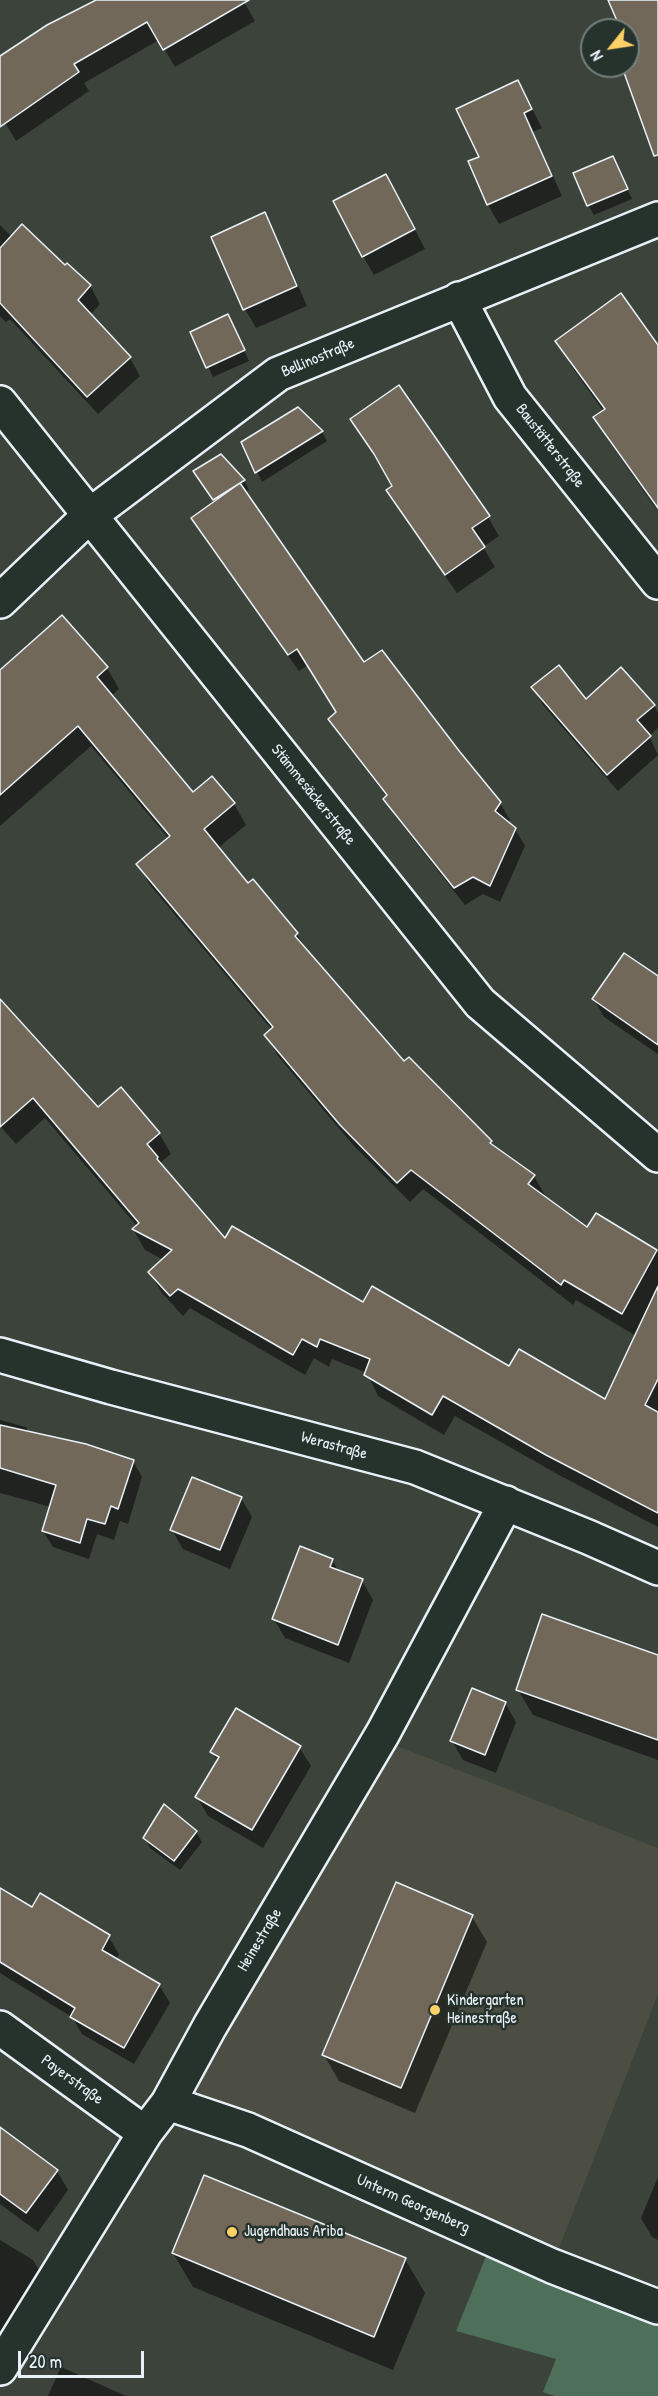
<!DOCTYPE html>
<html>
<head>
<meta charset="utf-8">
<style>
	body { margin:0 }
	#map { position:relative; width:658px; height:2396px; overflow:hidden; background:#3c433a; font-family:"Patrick Hand",sans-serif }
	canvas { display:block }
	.north { position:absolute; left:580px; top:18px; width:60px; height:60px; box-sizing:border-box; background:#26332d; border:2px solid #747f7e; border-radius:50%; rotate:240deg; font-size:16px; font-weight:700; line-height:24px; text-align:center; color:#e8f1f8 }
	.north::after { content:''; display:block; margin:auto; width:21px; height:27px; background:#ffd166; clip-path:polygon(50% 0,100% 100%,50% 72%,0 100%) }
	.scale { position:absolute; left:18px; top:2351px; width:126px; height:27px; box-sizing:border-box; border:3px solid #e8f1f8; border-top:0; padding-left:8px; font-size:18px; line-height:21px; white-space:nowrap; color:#e8f1f8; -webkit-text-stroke:4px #26332d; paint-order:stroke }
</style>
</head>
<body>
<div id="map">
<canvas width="658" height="2396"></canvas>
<div class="north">N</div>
<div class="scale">20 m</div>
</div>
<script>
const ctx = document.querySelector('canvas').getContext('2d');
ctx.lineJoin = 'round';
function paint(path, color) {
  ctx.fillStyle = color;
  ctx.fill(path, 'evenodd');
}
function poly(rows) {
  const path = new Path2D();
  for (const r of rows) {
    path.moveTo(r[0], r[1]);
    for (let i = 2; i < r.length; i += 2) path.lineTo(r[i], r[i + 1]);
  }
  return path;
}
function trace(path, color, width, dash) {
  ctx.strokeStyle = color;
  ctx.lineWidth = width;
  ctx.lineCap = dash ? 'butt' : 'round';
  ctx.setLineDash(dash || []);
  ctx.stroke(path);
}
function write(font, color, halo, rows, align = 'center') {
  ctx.font = font + ' "Patrick Hand",sans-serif';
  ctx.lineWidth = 5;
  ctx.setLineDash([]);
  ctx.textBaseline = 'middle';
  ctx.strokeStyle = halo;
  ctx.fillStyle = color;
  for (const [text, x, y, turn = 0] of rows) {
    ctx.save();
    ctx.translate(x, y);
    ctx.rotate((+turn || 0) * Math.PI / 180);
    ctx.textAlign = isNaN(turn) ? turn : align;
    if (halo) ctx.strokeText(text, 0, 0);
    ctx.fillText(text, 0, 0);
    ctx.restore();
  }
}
const built = poly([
	[379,1739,658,1848,658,1994,552,2266,168,2103]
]);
const green = poly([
	[493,2239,658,2307,658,2396,554,2396,543,2392,556,2359,456,2331]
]);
const shadow = poly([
	[99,0,243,0,255,21,175,67,159,40,84,83,89,91,16,141,0,114,0,58],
	[518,82,542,128,533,132,562,196,499,224,488,205,470,162,481,158],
	[613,158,632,199,594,215,588,205],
	[397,195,425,249,374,275,363,256],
	[264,214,275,233,307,306,256,328,245,309,213,237],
	[0,225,12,237,65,267,90,286,100,304,90,315,130,358,140,376,98,414,10,319,6,322,0,316],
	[233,326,249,361,213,377,192,333],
	[557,341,658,347,658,506,655,507,610,443,595,418,604,412,572,367],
	[352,420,488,517,499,536,483,547,495,567,457,593,399,510,388,491,394,486],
	[322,432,327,441,262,482,243,442],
	[244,480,249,490,245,493,364,664,459,753,500,803,510,820,508,823,515,829,525,846,500,902,483,894,465,905,395,816,385,799,387,797,340,736,330,719,338,713,308,665,299,671,209,545,198,527,215,502,200,481],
	[62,617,107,668,119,689,111,696,193,794,212,778,234,804,246,825,218,848,248,885,253,881,297,934,310,956,404,1064,491,1142,494,1148,534,1176,546,1197,545,1198,588,1230,596,1215,658,1252,658,1527,559,1475,455,1416,444,1435,378,1396,367,1373,332,1359,329,1367,314,1358,305,1375,190,1308,183,1316,162,1293,150,1273,164,1260,145,1250,133,1229,137,1226,45,1118,16,1144,0,1126,0,1001,98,1110,159,1133,171,1154,160,1163,225,1241,510,1368,606,1401,636,1336,576,1300,573,1305,423,1189,410,1202,354,1146,278,1056,266,1035,272,1030,150,885,138,864,169,839,91,746,0,826,0,674],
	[533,688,586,701,654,705,658,713,658,728,649,736,658,755,618,791,543,705],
	[658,978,658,1054,604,1017,594,999],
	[0,1420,26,1427,29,1433,133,1461,142,1477,128,1524,120,1521,114,1540,97,1534,89,1559,53,1547,43,1531,51,1507,0,1493],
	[241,1498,252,1517,230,1569,183,1549,172,1530],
	[332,1560,339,1572,362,1581,373,1600,349,1663,285,1638,274,1619],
	[658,1656,658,1760,533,1715,518,1690],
	[505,1703,516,1722,496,1773,463,1760,452,1741],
	[299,1747,311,1766,263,1848,208,1816,197,1797,218,1762,212,1752],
	[196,1832,202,1842,180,1870,150,1848,145,1838],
	[33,1909,108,1936,119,1954,116,1960,159,1985,170,2003,134,2064,82,2034,72,2017,0,1973,0,1913],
	[472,1917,487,1942,415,2113,339,2081,324,2055],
	[0,2130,57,2171,68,2190,38,2232,0,2204],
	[658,2177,658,2240,652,2237,641,2218],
	[0,2240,33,2260,42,2275,0,2341],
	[173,2253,405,2259,425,2293,393,2370,193,2287],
	[61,2367,126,2396,48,2396]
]);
const building = poly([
	[96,0,249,0,163,50,147,22,74,64,79,72,0,127,0,56,47,25,96,0],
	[608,0,658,0,658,155,654,156,622,67,635,63,628,47,628,30,621,30,608,0],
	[518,80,532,109,524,113,552,176,487,205,468,161,479,157,456,109,518,80],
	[613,156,628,189,587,206,573,173,613,156],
	[386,174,415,229,362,257,333,201,386,174],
	[265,212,297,286,243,310,211,237,265,212],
	[22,224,65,265,67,263,91,285,78,300,131,357,87,397,0,303,0,248,22,224],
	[621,293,658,345,658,508,593,417,605,409,555,341,621,293],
	[228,314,245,350,206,368,190,332,228,314],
	[399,385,490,516,472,528,485,547,445,575,386,490,392,486,374,454,350,419,399,385],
	[298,407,323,431,255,473,241,442,298,407],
	[221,454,245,480,213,500,193,471,221,454],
	[240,483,364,662,382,650,460,752,501,802,495,811,516,828,490,886,473,877,454,888,383,799,387,795,328,719,336,712,297,649,288,655,191,518,240,483],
	[62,615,108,667,97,677,193,792,212,776,235,803,204,829,248,883,253,879,298,933,295,936,404,1061,409,1057,492,1141,490,1143,535,1175,528,1184,587,1227,596,1213,657,1250,622,1314,564,1280,561,1285,411,1170,397,1183,340,1125,264,1035,273,1027,136,864,170,836,78,726,0,795,0,670,62,615],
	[559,665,586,699,621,667,655,705,637,720,651,736,607,775,531,687,559,665],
	[624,953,658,976,658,1045,592,999,624,953],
	[0,999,98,1107,121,1087,160,1133,147,1144,158,1157,157,1159,225,1238,232,1226,363,1302,372,1286,509,1366,519,1349,605,1399,658,1286,658,1379,645,1405,658,1412,658,1513,546,1455,443,1396,432,1415,364,1375,370,1359,320,1339,317,1347,302,1339,293,1355,178,1289,170,1296,148,1272,172,1250,132,1229,139,1223,33,1098,0,1127,0,999],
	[0,1425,86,1444,134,1460,118,1509,111,1506,105,1524,87,1519,80,1543,42,1531,56,1485,0,1468,0,1425],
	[192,1477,242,1497,220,1550,170,1530,192,1477],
	[300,1546,333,1559,330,1567,363,1579,338,1645,272,1619,300,1546],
	[542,1614,658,1655,658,1740,516,1690,542,1614],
	[472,1688,506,1702,485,1755,450,1741,472,1688],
	[236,1708,301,1746,252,1830,195,1797,219,1757,210,1752,236,1708],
	[164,1804,197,1831,174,1861,143,1838,164,1804],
	[396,1882,473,1915,401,2088,322,2055,396,1882],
	[0,1888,32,1907,40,1893,110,1935,102,1950,160,1984,124,2048,70,2017,75,2008,0,1962,0,1888],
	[0,2127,58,2170,26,2213,0,2194,0,2127],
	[204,2175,406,2258,374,2337,172,2253,204,2175]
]);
const minor = poly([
	[459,299,510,397,658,582],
	[0,403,480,1003,658,1155],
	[0,601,89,516,278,374,658,219],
	[0,1355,111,1387,415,1467,588,1537,658,1568],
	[0,2028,145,2133],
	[168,2103,248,2130,552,2266,658,2307],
	[0,2368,145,2133,168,2103,210,2026,383,1733,506,1503]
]);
const markers = [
	[435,2010,6,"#ffd166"],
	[232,2232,6,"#ffd166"]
];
const streetNames = [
	["Bellinostraße",318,358,-23],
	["Baustätterstraße",550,446,52],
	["Stämmesäckerstraße",313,795,51],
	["Werastraße",334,1446,15],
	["Heinestraße",260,1940,-59],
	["Payerstraße",72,2080,36],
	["Unterm Georgenberg",413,2204,24]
];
const poiNames = [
	["Kindergarten",447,2001],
	["Heinestraße",447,2019],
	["Jugendhaus Ariba",244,2232]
];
paint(built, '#4c4e43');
paint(green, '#4e705b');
paint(shadow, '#0007');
paint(building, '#716859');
trace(building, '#e8f1f8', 1.5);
trace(minor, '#e8f1f8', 38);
trace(minor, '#26332d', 33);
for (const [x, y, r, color] of markers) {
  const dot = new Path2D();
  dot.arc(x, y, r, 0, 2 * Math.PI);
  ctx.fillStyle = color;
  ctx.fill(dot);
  trace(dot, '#26332d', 2);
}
write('16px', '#e8f1f8', '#26332d', streetNames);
write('16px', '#e8f1f8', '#26332d', poiNames, 'left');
</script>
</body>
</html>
